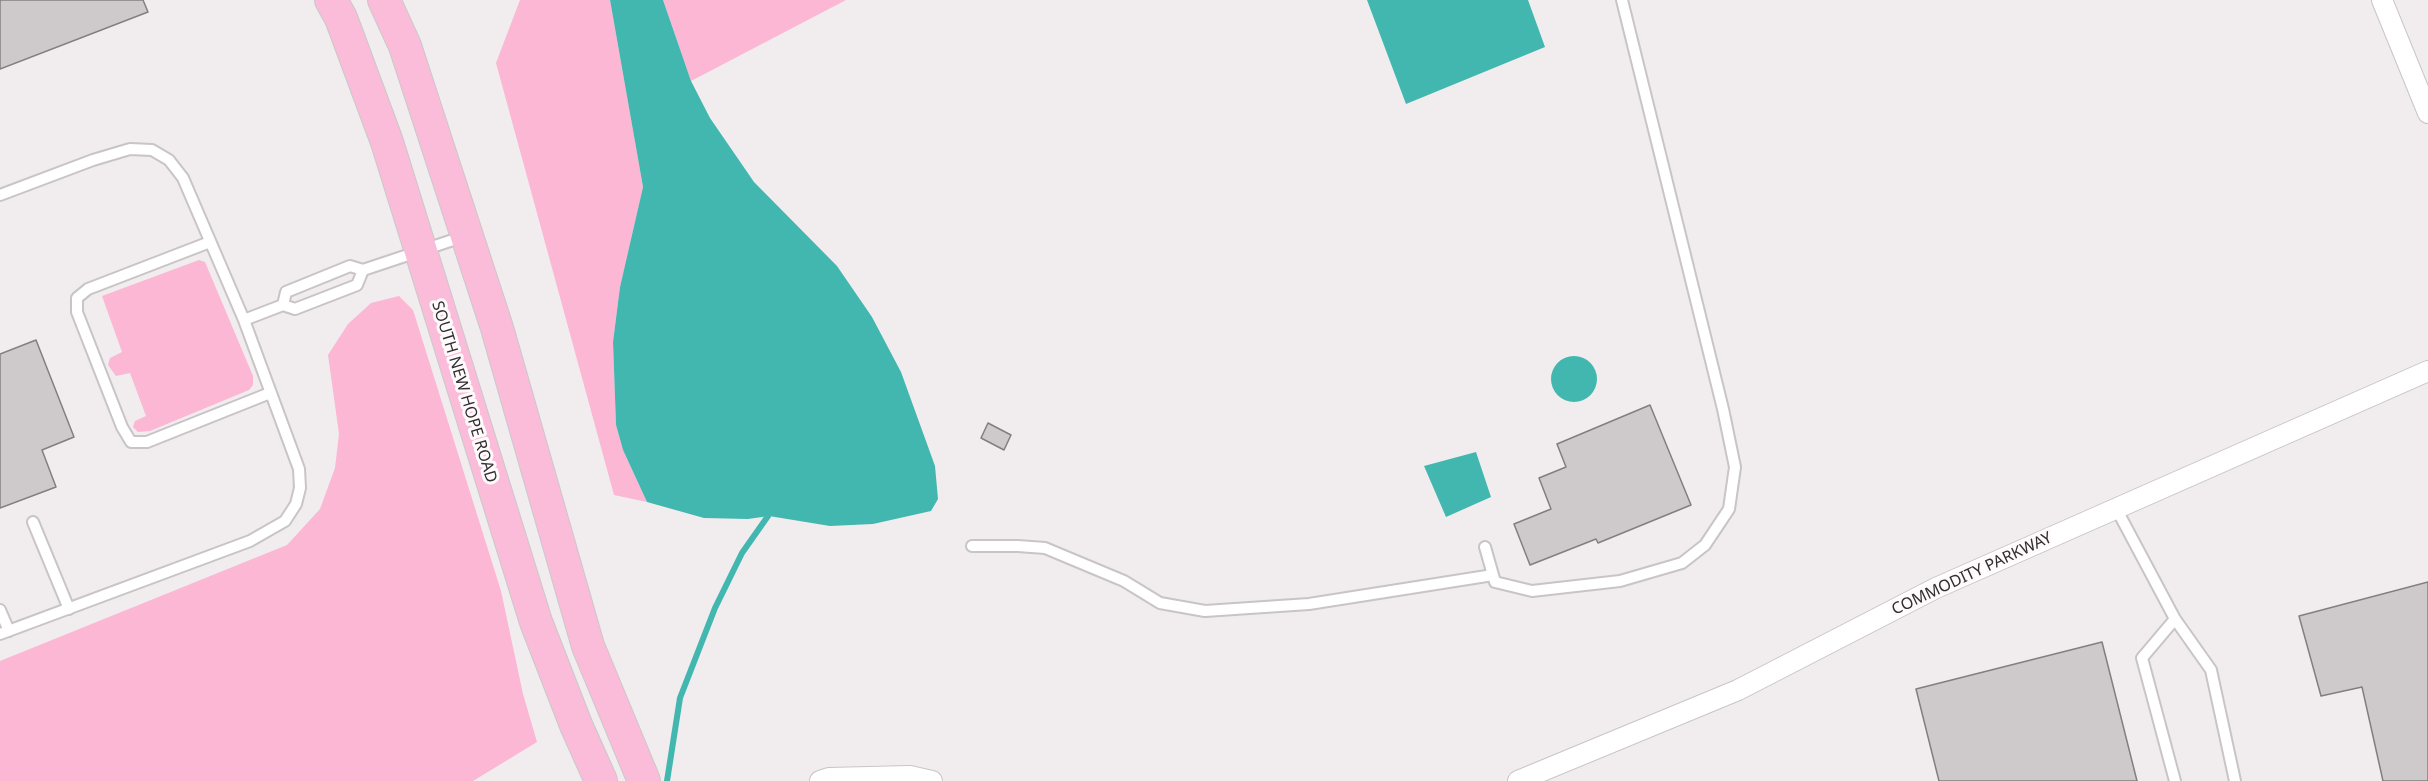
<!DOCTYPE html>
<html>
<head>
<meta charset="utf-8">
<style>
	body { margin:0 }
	canvas { display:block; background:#f1ecee }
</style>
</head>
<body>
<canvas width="2428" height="781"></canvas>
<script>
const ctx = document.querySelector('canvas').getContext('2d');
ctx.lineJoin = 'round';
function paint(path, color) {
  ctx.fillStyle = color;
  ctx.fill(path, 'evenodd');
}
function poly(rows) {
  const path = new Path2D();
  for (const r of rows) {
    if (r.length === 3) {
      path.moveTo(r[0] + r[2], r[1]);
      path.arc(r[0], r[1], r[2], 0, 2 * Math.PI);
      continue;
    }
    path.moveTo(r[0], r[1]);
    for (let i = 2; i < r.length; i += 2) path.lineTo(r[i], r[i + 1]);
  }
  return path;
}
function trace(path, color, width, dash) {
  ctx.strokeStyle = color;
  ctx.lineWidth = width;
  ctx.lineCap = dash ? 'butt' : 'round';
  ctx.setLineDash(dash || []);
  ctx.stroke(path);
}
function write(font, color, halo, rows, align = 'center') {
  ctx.font = font + ' "Noto Sans",sans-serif';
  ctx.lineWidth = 6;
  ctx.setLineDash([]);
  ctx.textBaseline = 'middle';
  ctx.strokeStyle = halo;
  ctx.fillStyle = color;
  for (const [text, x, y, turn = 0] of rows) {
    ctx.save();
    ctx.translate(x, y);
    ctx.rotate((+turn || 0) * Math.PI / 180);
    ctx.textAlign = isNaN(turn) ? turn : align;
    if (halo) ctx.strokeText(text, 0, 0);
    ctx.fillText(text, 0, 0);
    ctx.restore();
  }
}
const green = poly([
	[520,0,610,0,643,187,620,287,613,342,616,425,623,450,647,502,614,495,496,63],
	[663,0,846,0,691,81],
	[199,260,205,262,253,376,253,385,249,390,150,431,138,432,133,427,135,421,146,416,130,373,116,376,108,365,110,358,122,352,102,296],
	[399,296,413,310,501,591,523,694,537,742,473,781,0,781,0,661,287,545,320,509,335,468,339,434,328,355,348,324,371,303]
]);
const water = poly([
	[610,0,663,0,691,81,710,118,754,182,837,266,872,317,901,372,935,466,938,499,931,511,873,524,830,526,769,516,748,519,704,518,647,502,623,450,616,425,613,342,620,287,643,187],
	[1367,0,1528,0,1545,47,1406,104],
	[1574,379,23],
	[1476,452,1491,497,1446,517,1424,466]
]);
const stream = poly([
	[667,781,680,698,715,608,742,553,768,516]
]);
const building = poly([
	[0,0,143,0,148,12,0,69,0,0],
	[36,340,74,437,42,450,56,487,0,508,0,354,36,340],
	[1650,405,1691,505,1598,543,1596,539,1530,565,1514,524,1551,509,1539,478,1566,467,1557,444,1650,405],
	[988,423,1011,435,1004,450,981,438,988,423],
	[2428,582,2428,781,2383,781,2362,687,2321,696,2299,616,2428,582],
	[2102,642,2137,781,1939,781,1916,689,2102,642]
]);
const service = poly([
	[0,195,93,160,130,149,152,150,169,160,183,178,244,320,283,305],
	[210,242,88,289,77,298,77,312,122,427,131,442,147,442,270,393],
	[363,270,357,285,295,309,283,305,286,292,350,266,363,270,465,236],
	[2117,510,2175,619,2211,670,2235,781],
	[33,522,69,609],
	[972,546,1018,546,1045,548,1124,581,1160,603,1205,611,1309,604,1493,575],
	[1485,547,1495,582,1532,591,1620,581,1682,563,1705,545,1729,509,1735,467,1723,409,1622,0],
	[0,610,9,631],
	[2175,619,2142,658,2175,781],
	[0,634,250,541,285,521,296,504,300,488,299,469,244,320]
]);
const minor = poly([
	[2382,0,2428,113],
	[820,781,829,778,910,776,932,781],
	[1518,781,1738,690,1936,588,2428,371]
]);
const primary = poly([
	[331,0,341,18,387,142,536,622,576,725,601,781],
	[384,0,405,46,497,328,588,646,644,781]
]);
const streetNames = [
	["SOUTH NEW HOPE ROAD",464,392,73],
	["COMMODITY PARKWAY",1972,574,-25]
];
paint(green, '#fbb7d4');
paint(water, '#42b7af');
trace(stream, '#42b7af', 6);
paint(building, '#cecacc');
trace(building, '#837f81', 1.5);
trace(service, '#c9c5c6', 14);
trace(minor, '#c9c5c6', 22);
trace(primary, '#c9c9c9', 34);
trace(service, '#fff', 10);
trace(minor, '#fff', 20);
trace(primary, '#fabcd9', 32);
write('16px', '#302e2f', '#fef9fb', streetNames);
</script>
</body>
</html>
